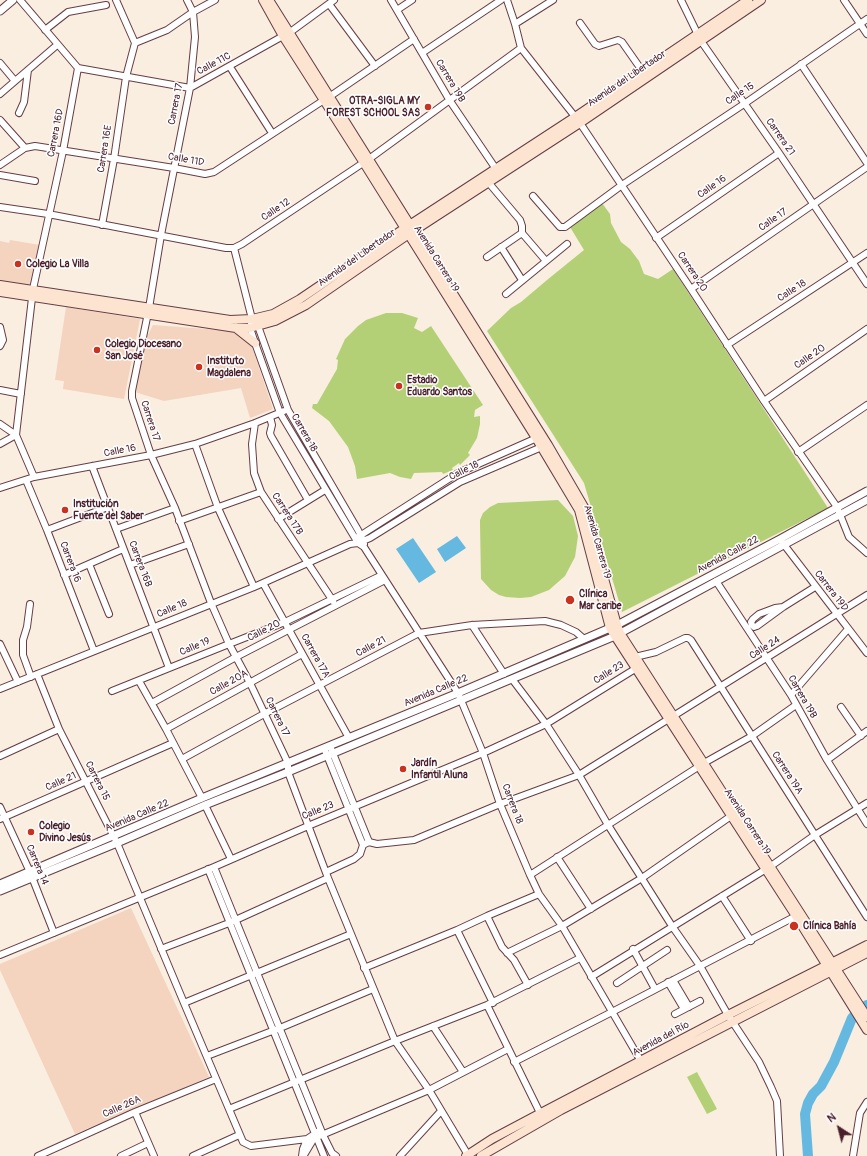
<!DOCTYPE html>
<html>
<head>
<meta charset="utf-8">
<style>
	body { margin:0 }
	#map { position:relative; width:867px; height:1156px; overflow:hidden; background:#f9eedf; font-family:Pangolin,sans-serif }
	canvas { display:block }
	.north { position:absolute; left:819px; top:1108px; width:40px; height:40px; -webkit-text-stroke:3px #fff; paint-order:stroke; rotate:324deg; font-size:11px; font-weight:700; line-height:16px; text-align:center; color:#4a1f2b }
	.north::after { content:''; display:block; margin:auto; width:14px; height:18px; background:#4a1f2b; clip-path:polygon(50% 0,100% 100%,50% 72%,0 100%) }
</style>
</head>
<body>
<div id="map">
<canvas width="867" height="1156"></canvas>
<div class="north">N</div>
</div>
<script>
const ctx = document.querySelector('canvas').getContext('2d');
ctx.lineJoin = 'round';
function paint(path, color) {
  ctx.fillStyle = color;
  ctx.fill(path, 'evenodd');
}
function poly(rows) {
  const path = new Path2D();
  for (const r of rows) {
    path.moveTo(r[0], r[1]);
    for (let i = 2; i < r.length; i += 2) path.lineTo(r[i], r[i + 1]);
  }
  return path;
}
function trace(path, color, width, dash) {
  ctx.strokeStyle = color;
  ctx.lineWidth = width;
  ctx.lineCap = dash ? 'butt' : 'round';
  ctx.setLineDash(dash || []);
  ctx.stroke(path);
}
function write(font, color, halo, rows, align = 'center') {
  ctx.font = font + ' Pangolin,sans-serif';
  ctx.lineWidth = 3;
  ctx.setLineDash([]);
  ctx.textBaseline = 'middle';
  ctx.strokeStyle = halo;
  ctx.fillStyle = color;
  for (const [text, x, y, turn = 0] of rows) {
    ctx.save();
    ctx.translate(x, y);
    ctx.rotate((+turn || 0) * Math.PI / 180);
    ctx.textAlign = isNaN(turn) ? turn : align;
    if (halo) ctx.strokeText(text, 0, 0);
    ctx.fillText(text, 0, 0);
    ctx.restore();
  }
}
const built = poly([
	[10,240,40,245,31,285,0,282,0,241,9,243],
	[66,307,140,319,124,399,63,389,64,381,55,380],
	[153,325,247,332,273,409,250,418,241,388,164,401,135,392,143,345],
	[131,908,209,1077,75,1134,0,970,0,964]
]);
const green = poly([
	[602,203,610,214,611,223,621,242,630,249,639,261,644,274,658,279,673,269,828,508,622,612,584,483,487,331,511,308,521,302,547,280,584,250,570,227],
	[386,313,402,313,418,318,414,328,422,332,431,326,483,405,475,410,474,417,480,416,480,424,477,438,468,453,470,455,460,465,459,463,452,468,453,470,443,474,442,472,414,473,411,479,400,477,390,473,357,479,355,466,348,447,329,421,312,408,313,404,317,404,337,369,338,360,336,359,345,339,358,326,366,320],
	[558,500,573,516,578,536,575,557,565,576,549,590,531,597,520,598,506,597,499,595,491,590,481,579,480,524,480,520,483,513,490,507,498,503],
	[697,1072,717,1109,707,1114,687,1077]
]);
const water = poly([
	[457,536,466,548,445,562,437,549],
	[413,538,436,572,419,583,396,549]
]);
const river = poly([
	[808,1156,805,1114,808,1103,813,1094,821,1086,834,1062,852,1018,858,1011,867,1005]
]);
const minor = poly([
	[20,0,78,68],
	[187,0,193,12,195,37,190,88,161,235,149,308,132,391,132,398,151,455,175,508,211,603,229,644,250,683,288,763,288,772,328,878,395,1041,429,1090,468,1155],
	[391,0,450,101,496,169],
	[507,0,515,24,521,48,580,123,691,289,764,401,837,507,849,537,867,553],
	[681,0,701,41,779,153,867,284],
	[844,0,867,34],
	[329,4,375,66],
	[397,10,412,0],
	[580,23,595,44,599,46,618,40,622,42,643,72],
	[515,24,553,0],
	[45,30,68,12,106,5],
	[289,33,334,0],
	[135,43,167,30,193,12,215,0],
	[422,53,501,0],
	[0,63,15,81],
	[801,64,867,163],
	[230,67,272,133],
	[78,68,190,88,283,36],
	[0,94,57,45],
	[329,97,414,39],
	[19,113,24,102,28,70],
	[0,120,25,148],
	[0,165,25,148,35,146,174,168,205,174,214,172,324,100],
	[0,175,35,181],
	[488,182,520,220,522,226,522,233,546,261],
	[533,196,560,227,565,227,622,185,744,104,867,19],
	[0,207,48,214,226,248,234,248,242,244,369,159,521,48],
	[102,225,114,159,126,77,135,43,116,0],
	[656,238,779,153],
	[501,247,522,280],
	[234,248,252,319,258,326,288,410,358,530,363,540,364,544],
	[487,257,522,233],
	[33,289,63,151,78,68],
	[691,289,867,167],
	[506,294,567,244],
	[251,324,250,328,255,343,280,413,358,543,364,547,382,575,458,693,483,753,500,804,530,875,539,894,562,926,642,1063],
	[0,327,3,340,0,346],
	[727,345,867,253],
	[0,390,21,394],
	[764,401,867,329],
	[270,417,272,425,270,433,271,436,308,500],
	[255,423,252,444,254,473,261,492,333,601],
	[0,424,16,435,34,477],
	[0,444,16,435,32,298],
	[195,444,218,508,254,587],
	[798,452,867,405],
	[92,466,169,668],
	[26,480,47,530,94,651],
	[0,488,34,477,151,455,195,444,255,423,284,411],
	[278,519,325,490],
	[179,521,261,492],
	[116,529,175,508],
	[47,530,108,507],
	[358,537,458,473,539,437],
	[782,542,867,653],
	[89,564,109,614],
	[130,565,189,544],
	[64,575,123,549],
	[716,581,791,695,827,760,867,824],
	[263,583,349,738],
	[30,604,27,627,23,640,23,655,31,677],
	[783,607,775,608,759,614,753,619,751,622,752,625,754,627,757,626,783,607,815,587],
	[472,625,504,674],
	[0,644,18,682],
	[635,657,656,652,685,638,688,638,691,640,867,917],
	[37,674,59,729,117,843,184,1003,243,1142,251,1146,307,1139],
	[512,679,546,724,579,775,608,825,672,926,700,966,728,1015,759,1062,771,1087,777,1101,780,1156],
	[139,681,166,729,202,798],
	[0,689,254,587,350,544,358,543,370,538,460,482,544,446],
	[112,691,229,644,285,622,382,575],
	[791,695,848,629],
	[152,703,236,657,385,580],
	[841,707,861,736],
	[166,729,302,654],
	[330,746,369,842],
	[324,748,363,845],
	[0,756,59,729],
	[182,759,264,714,419,633,472,625,545,621,561,625,576,632,584,639],
	[827,760,867,731],
	[704,763,752,736,796,705],
	[205,805,231,859],
	[0,807,30,872,54,933],
	[0,819,173,743],
	[557,857,591,909],
	[214,867,323,1135,332,1153,336,1156],
	[208,869,324,1156],
	[326,872,354,859,360,854,363,845,369,842,377,844,414,840,500,804,579,775,867,595],
	[530,875,698,767],
	[722,896,751,941],
	[487,916,502,947,514,960,528,985],
	[457,930,493,1003],
	[161,949,229,923,328,878],
	[633,949,655,989],
	[507,953,562,926,642,878,731,816],
	[0,955,214,867,308,826,483,753,546,724,635,669],
	[364,968,457,930,487,916,539,894],
	[591,977,771,866,815,835,867,803],
	[673,980,689,1007],
	[668,982,684,1009],
	[617,983,667,950],
	[184,1003,351,934],
	[487,1005,542,1117],
	[675,1014,700,1001],
	[433,1026,463,1072],
	[207,1056,280,1028,373,989],
	[514,1062,612,1012,796,916],
	[229,1109,395,1041,487,1005,580,958],
	[135,1112,154,1156],
	[304,1155,313,1140,317,1137,429,1090,508,1049],
	[38,1156,135,1112,216,1079],
	[121,1156,148,1143],
	[193,1156,239,1135],
	[302,1156,303,1149,307,1139,319,1131],
	[400,1156,441,1111],
	[853,1156,860,1113,867,1102]
]);
const tertiary = poly([
	[0,11,13,0],
	[0,884,202,798,458,693,617,625,780,539,867,491],
	[0,891,117,843,205,805,288,772,615,636,867,500]
]);
const secondary = poly([
	[263,0,283,36,364,163,536,438,579,510,610,628,615,636,796,916,867,1030],
	[269,0,548,445,584,507,617,625,620,633,867,1017],
	[0,285,230,320,252,319,273,314,300,299,405,228,575,117,748,0],
	[0,292,236,328,250,328,275,321,306,305,409,234,580,123,761,0],
	[236,328,255,343],
	[466,1156,492,1139,541,1113,728,1015,867,945],
	[481,1156,561,1110,867,953]
]);
const markers = [
	[428,107,4,"#c8321e"],
	[18,264,4,"#c8321e"],
	[97,350,4,"#c8321e"],
	[199,367,4,"#c8321e"],
	[399,386,4,"#c8321e"],
	[65,510,4,"#c8321e"],
	[570,600,5,"#c8321e"],
	[403,769,4,"#c8321e"],
	[31,832,4,"#c8321e"],
	[794,926,5,"#c8321e"]
];
const streetNames = [
	["Calle 11C",214,64,-28],
	["Avenida del Libertador",627,79,-34],
	["Carrera 19B",450,81,59],
	["Calle 15",740,94,-34],
	["Carrera 17",176,104,-79],
	["Carrera 16D",56,133,-79],
	["Carrera 21",780,137,55],
	["Carrera 16E",105,149,-81],
	["Calle 11D",186,160,10],
	["Calle 16",712,187,-35],
	["Calle 12",276,210,-34],
	["Calle 17",773,220,-35],
	["Avenida del Libertador",357,258,-35],
	["Avenida Carrera 19",436,259,58],
	["Carrera 20",692,272,56],
	["Calle 18",792,291,-33],
	["Calle 20",810,357,-35],
	["Carrera 17",150,421,72],
	["Carrera 18",304,433,60],
	["Calle 16",120,451,-11],
	["Calle 18",464,471,-26],
	["Carrera 17B",287,514,57],
	["Avenida Carrera 19",597,542,74],
	["Avenida Calle 22",728,555,-28],
	["Carrera 16",70,562,69],
	["Carrera 16B",140,564,69],
	["Carrera 19D",831,591,52],
	["Calle 18",172,609,-23],
	["Calle 20",264,631,-27],
	["Calle 19",195,647,-23],
	["Calle 21",371,647,-28],
	["Calle 24",765,648,-32],
	["Carrera 17A",315,656,61],
	["Calle 23",609,673,-32],
	["Calle 20A",229,683,-29],
	["Avenida Calle 22",436,691,-23],
	["Carrera 19B",802,697,60],
	["Carrera 17",277,717,64],
	["Carrera 19A",787,773,57],
	["Carrera 15",97,781,63],
	["Calle 21",61,782,-24],
	["Carrera 18",512,804,69],
	["Calle 23",318,811,-22],
	["Avenida Calle 22",137,816,-23],
	["Avenida Carrera 19",747,822,57],
	["Carrera 14",37,865,67],
	["Avenida del Río",661,1039,-28],
	["Calle 26A",122,1107,-24]
];
const poiNames = [
	["OTRA-SIGLA MY",420,101,"right"],
	["FOREST SCHOOL SAS",420,113,"right"],
	["Colegio La Villa",26,264],
	["Colegio Diocesano",105,344],
	["San José",105,356],
	["Instituto",207,361],
	["Magdalena",207,373],
	["Estadio",407,380],
	["Eduardo Santos",407,392],
	["Institución",73,504],
	["Fuente del Saber",73,516],
	["Clínica",579,594],
	["Mar caribe",579,606],
	["Jardín",411,763],
	["Infantil Aluna",411,775],
	["Colegio",39,826],
	["Divino Jesús",39,838],
	["Clínica Bahía",803,926]
];
paint(built, '#f4d3bf');
paint(green, '#b3d077');
paint(water, '#65b9e1');
trace(river, '#65b9e1', 10);
trace(minor, '#643e46', 8);
trace(tertiary, '#643e46', 9);
trace(secondary, '#643e46', 10);
trace(minor, '#fff', 6);
trace(tertiary, '#fff', 7);
trace(secondary, '#fde4d1', 8);
for (const [x, y, r, color] of markers) {
  const dot = new Path2D();
  dot.arc(x, y, r, 0, 2 * Math.PI);
  ctx.fillStyle = color;
  ctx.fill(dot);
  trace(dot, '#fff', 1.5);
}
write('10px', '#4a1f2b', '#fff', streetNames);
write('bold 10px', '#4a1f2b', '#fff', poiNames, 'left');
</script>
</body>
</html>
